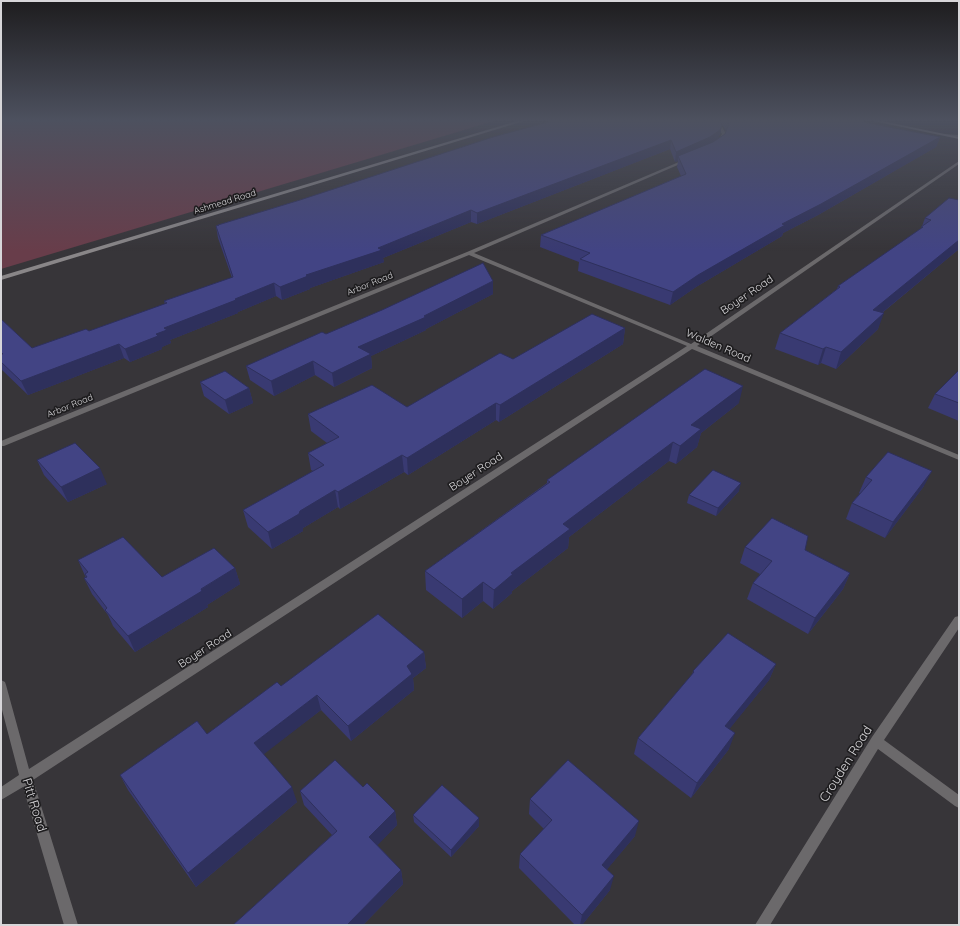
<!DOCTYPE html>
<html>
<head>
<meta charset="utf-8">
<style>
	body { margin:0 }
	#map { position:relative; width:960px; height:926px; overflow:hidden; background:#373539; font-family:Quicksand,sans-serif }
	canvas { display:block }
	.frame { position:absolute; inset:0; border:2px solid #d7d6d9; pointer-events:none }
</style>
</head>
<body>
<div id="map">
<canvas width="960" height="926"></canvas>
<div class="frame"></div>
</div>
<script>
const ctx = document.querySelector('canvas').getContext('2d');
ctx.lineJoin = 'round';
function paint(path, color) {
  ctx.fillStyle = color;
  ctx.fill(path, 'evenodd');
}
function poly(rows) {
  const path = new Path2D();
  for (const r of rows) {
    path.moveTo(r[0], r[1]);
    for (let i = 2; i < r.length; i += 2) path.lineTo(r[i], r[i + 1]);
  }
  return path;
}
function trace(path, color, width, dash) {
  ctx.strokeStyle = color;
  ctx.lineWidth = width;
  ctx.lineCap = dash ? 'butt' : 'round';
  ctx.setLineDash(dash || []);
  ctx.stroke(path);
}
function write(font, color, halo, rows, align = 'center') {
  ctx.font = font + ' Quicksand,sans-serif';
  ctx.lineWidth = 3.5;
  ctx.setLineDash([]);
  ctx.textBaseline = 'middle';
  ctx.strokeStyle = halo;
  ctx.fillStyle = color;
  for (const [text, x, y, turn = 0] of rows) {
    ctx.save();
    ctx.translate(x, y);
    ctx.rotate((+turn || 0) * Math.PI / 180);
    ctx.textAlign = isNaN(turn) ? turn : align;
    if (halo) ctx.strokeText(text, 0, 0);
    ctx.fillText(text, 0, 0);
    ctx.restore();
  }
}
const green = poly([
	[1,121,494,121,1,269]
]);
const street = poly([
	[715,121,719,121,726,134,719,144,717,143,722,134,715,121],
	[944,134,959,135,959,137,945,136,944,134],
	[686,159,687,161,474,253,691,344,959,161,959,164,697,346,959,455,959,460,692,349,33,780,78,925,64,925,23,787,1,800,1,787,19,775,1,706,1,680,5,682,6,685,29,769,687,346,469,255,4,446,1,446,1,441,467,252,686,159],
	[959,616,959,628,884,740,959,795,959,808,955,806,878,749,770,925,755,925,872,737,955,617,959,616]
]);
const secondary = poly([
	[517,121,524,121,1,280,1,276,517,121],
	[873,121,882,121,959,137,959,139,873,121]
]);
const wall = poly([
	[552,121,858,121,940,137,936,147,818,215,783,233,782,236,696,287,670,305,578,271,579,262,540,247,541,235,681,176,677,167,678,161,675,162,670,149,477,224,471,222,383,258,384,262,310,288,310,289,282,300,276,296,238,312,238,313,170,340,171,343,162,347,162,349,130,362,124,358,28,395,2,370,1,369,1,319,32,348,89,331,165,304,164,301,232,278,218,238,216,226,218,225,300,200],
	[721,123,726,131,725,134,718,138,720,134,722,125],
	[959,200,959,249,882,313,878,329,836,369,821,363,818,365,775,349,780,333,837,289,838,286,921,229,925,218],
	[493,281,493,294,426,329,426,330,371,356,372,368,334,387,315,375,274,396,250,380,246,366,326,334],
	[625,328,623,344,499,422,496,420,408,475,404,472,340,509,338,507,303,528,303,531,272,549,248,527,243,510,313,471,311,470,308,453,327,443,311,431,308,414,407,407,513,359],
	[959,370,959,421,928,408,935,394],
	[200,382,249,388,253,403,229,414,204,396],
	[739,403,701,433,697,447,676,464,669,461,569,537,568,548,512,591,512,593,493,609,483,601,462,618,426,590,425,571,547,483,547,480],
	[37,460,107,484,68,502,44,475],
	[866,477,924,486,885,538,846,519,852,503,860,493,859,493],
	[739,491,716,516,687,503,689,495],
	[745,547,805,550,850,573,843,589,808,634,747,599,753,583,760,574,740,563],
	[78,560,162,577,235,568,240,584,207,605,208,607,135,652,113,626,108,615,92,594,84,578,86,578],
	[424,652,426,668,413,678,414,690,351,741,321,710,263,754,297,802,196,887,128,790,120,775,207,734,281,686],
	[776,664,769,680,729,729,729,749,691,798,634,754,638,738,692,675,693,671],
	[363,787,395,811,397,825,377,845,401,870,403,884,363,925,233,925,332,835,304,805,300,791],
	[530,799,635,836,607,869,610,890,582,925,575,925,519,868,520,854,544,829,529,814],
	[413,815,479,818,479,826,451,857,414,822]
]);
const shadedWall = poly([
	[722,125,720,134,718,139,708,147,678,156,678,161,675,162,676,152],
	[940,137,936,147,818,215,783,233,782,236,696,287,670,305,673,292,698,275,782,224],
	[671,140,670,149,477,224,477,213],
	[471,210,471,222,383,258,384,262,310,288,310,289,282,300,280,287,306,275,378,248],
	[959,240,959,249,867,325,873,310],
	[493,281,493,294,426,329,426,330,371,356,372,368,334,387,332,373,358,347,424,316],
	[274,283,276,296,238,312,238,313,170,340,171,343,162,347,162,349,130,362,125,349,156,334,164,328],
	[884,313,878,329,836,369,841,352],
	[625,328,623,344,499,422,500,405],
	[119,344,124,358,28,395,21,381],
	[826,347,821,363,818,365,823,349],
	[313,361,315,375,274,396,271,381],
	[743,386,739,403,701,433,697,447,676,464,680,446,691,425],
	[249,388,253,403,229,414,225,400],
	[496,403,496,420,408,475,407,458],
	[673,442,669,461,569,537,568,548,512,591,512,593,493,609,494,590,563,524],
	[402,455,404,472,340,509,338,492],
	[100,468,107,484,68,502,61,487],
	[932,471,924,486,885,538,893,522],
	[741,483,739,491,716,516,718,508],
	[335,490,338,507,303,528,303,531,272,549,268,532,300,511],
	[235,568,240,584,207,605,208,607,135,652,128,636],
	[850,573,843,589,808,634,815,618],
	[483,582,483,601,462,618,462,599],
	[424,652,426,668,413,678,414,690,351,741,348,726,407,666],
	[776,664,769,680,719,742,725,726],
	[317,695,321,710,259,758,254,743],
	[735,733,729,749,691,798,697,783],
	[292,787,297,802,196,887,188,873],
	[395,811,397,825,372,851,369,837],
	[479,818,479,826,451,857,451,850],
	[639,821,635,836,599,879,602,865],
	[401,870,403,884,363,925,347,925],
	[614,876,610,890,582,925,580,925,582,915]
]);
const building = poly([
	[552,121,720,121,722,125,720,130,710,137,676,152,671,140,477,213,471,210,378,248,382,250,306,275,308,276,280,287,274,283,235,299,236,300,164,328,167,330,156,334,158,336,125,349,119,344,21,381,1,362,1,354,3,354,1,352,1,319,32,348,86,329,89,331,167,303,164,301,233,277,216,226,219,225,218,225,300,200,493,137,552,121],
	[727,121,858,121,940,137,821,204,782,224,785,225,698,275,673,292,580,259,590,253,541,235,686,174,678,156,713,142,725,134,729,124,727,121],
	[949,198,959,200,959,240,873,310,884,313,841,352,826,347,823,349,780,333,840,287,838,286,923,227,921,227,931,220,925,218,949,198],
	[483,263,493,281,424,316,426,317,358,347,371,354,332,373,313,361,271,381,246,366,322,332,326,334,382,310,483,263],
	[592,314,625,328,500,405,496,403,407,458,402,455,338,492,335,490,300,511,299,514,268,532,243,510,324,465,308,453,339,437,308,414,372,385,407,407,500,353,513,359,592,314],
	[705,369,743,386,691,425,701,429,680,446,673,442,563,524,570,529,511,573,513,574,494,590,483,582,462,599,425,571,550,482,547,480,705,369],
	[959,370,959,403,935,394,959,370],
	[225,371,249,388,225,400,200,382,225,371],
	[75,443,100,468,61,487,37,460,75,443],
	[888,452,932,471,893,522,852,503,872,480,866,477,888,452],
	[713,470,741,483,718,508,689,495,713,470],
	[772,518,808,536,805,550,850,573,815,618,753,583,772,561,745,547,772,518],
	[123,537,162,577,214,548,235,568,201,589,202,591,128,636,105,610,107,608,84,578,87,577,85,574,88,572,78,560,123,537],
	[378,614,424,652,407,666,412,674,348,726,317,695,254,743,292,787,188,873,120,775,197,721,207,734,277,682,281,686,378,614],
	[728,633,776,664,725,726,735,733,697,783,638,738,694,672,693,671,728,633],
	[335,760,363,787,367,783,395,811,369,837,401,870,347,925,233,925,337,831,300,791,335,760],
	[568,760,639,821,602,865,614,876,582,915,520,854,552,820,530,799,568,760],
	[442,785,479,818,451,850,413,815,442,785]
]);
const farStreetnames = [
	["Ashmead Road",225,202,-17],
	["Arbor Road",370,284,-22],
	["Arbor Road",70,406,-22]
];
const streetNames = [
	["Boyer Road",747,295,-34],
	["Walden Road",718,346,23],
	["Boyer Road",476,472,-33],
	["Boyer Road",205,649,-33]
];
const nearStreetnames = [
	["Croyden Road",846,764,-58],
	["Pitt Road",34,805,73]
];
paint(green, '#683d4a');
paint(street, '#6b696b');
paint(secondary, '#898688');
paint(wall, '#393a72');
paint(shadedWall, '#2e305c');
paint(building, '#424484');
trace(building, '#2e305c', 1);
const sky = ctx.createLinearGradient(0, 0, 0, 251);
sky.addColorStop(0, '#1e1d1f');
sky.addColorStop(0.48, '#4d515f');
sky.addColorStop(1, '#4d515f00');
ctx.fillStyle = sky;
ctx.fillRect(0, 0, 960, 251);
write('9px', '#d7d6d9', '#1e1d1f', farStreetnames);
write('11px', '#d7d6d9', '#1e1d1f', streetNames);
write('13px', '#d7d6d9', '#1e1d1f', nearStreetnames);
</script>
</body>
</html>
